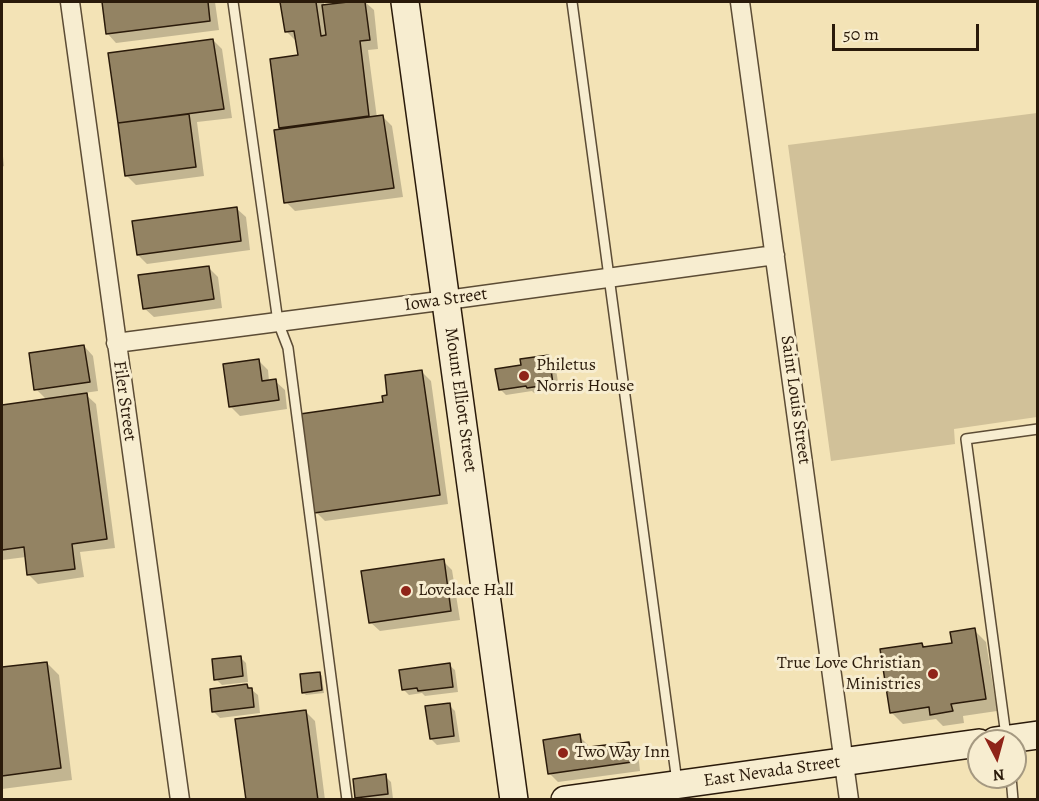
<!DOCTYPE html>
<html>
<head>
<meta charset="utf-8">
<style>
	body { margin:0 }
	#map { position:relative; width:1039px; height:801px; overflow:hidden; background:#f3e3b6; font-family:Alegreya,serif }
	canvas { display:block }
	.frame { position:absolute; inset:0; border:3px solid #2a1a0a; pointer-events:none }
	.north { position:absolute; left:967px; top:729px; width:60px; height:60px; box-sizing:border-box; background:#f7edd0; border:2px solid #a59981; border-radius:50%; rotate:174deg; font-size:16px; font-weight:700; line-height:24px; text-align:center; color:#2a1a0a }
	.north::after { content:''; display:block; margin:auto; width:21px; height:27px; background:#8f2418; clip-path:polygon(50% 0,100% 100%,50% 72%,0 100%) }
	.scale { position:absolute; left:832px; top:24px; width:147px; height:27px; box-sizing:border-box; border:3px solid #2a1a0a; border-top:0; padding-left:8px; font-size:18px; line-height:21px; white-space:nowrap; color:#2a1a0a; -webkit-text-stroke:4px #f7edd0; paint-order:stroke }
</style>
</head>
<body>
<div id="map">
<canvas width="1039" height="801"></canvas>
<div class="frame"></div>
<div class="north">N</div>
<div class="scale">50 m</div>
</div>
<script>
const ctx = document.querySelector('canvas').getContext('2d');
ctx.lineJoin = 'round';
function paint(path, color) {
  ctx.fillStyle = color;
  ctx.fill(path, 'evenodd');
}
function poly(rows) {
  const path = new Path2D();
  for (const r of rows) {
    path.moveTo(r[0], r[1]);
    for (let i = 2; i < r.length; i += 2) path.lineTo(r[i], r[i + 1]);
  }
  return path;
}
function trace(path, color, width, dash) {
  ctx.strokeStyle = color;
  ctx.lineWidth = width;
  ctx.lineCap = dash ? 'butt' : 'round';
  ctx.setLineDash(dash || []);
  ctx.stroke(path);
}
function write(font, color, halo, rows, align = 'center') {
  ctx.font = font + ' Alegreya,serif';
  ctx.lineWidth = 6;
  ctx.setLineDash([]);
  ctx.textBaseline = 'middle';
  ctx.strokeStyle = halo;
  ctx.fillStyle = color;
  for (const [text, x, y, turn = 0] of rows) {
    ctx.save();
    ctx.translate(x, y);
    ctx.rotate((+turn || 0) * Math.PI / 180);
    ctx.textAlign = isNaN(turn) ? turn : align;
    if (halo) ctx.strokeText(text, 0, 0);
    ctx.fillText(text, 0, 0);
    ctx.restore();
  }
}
const green = poly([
	[1037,113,1037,417,954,429,955,444,831,461,788,145]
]);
const shadow = poly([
	[103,2,215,2,219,30,116,43,107,33],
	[281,2,324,2,324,6,365,2,374,10,378,49,368,50,377,118,383,117,392,126,403,197,295,211,286,202,284,130,280,127,299,56,296,41,287,32],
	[213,40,222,49,232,118,197,122,204,176,136,185,127,176,110,54],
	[2,147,4,166,2,167],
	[236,208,246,217,250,250,147,264,138,255],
	[208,267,218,277,222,308,154,317,144,308],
	[84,346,93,356,98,391,84,393,96,404,115,548,80,552,84,577,38,584,29,575,26,557,2,560,2,407,47,400,36,389],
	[549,356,555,362,559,389,534,393,532,391,506,395,500,389,523,366],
	[258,360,268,370,269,381,275,381,285,390,287,409,240,416,231,407],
	[422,372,431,381,448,504,325,521,316,512,384,404,389,396],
	[443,561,452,570,460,620,380,631,370,622],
	[974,630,986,642,997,711,963,716,964,723,943,726,936,719,903,724,891,712,922,644,926,648,954,644],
	[240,657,246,663,248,682,222,685,216,679],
	[47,663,59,675,72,780,2,789,2,669],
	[449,665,455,670,458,692,425,696,422,693,409,695,403,689],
	[320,673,322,676,324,693,306,695,303,692],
	[247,686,258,695,260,713,220,718,214,712],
	[449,705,455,711,460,742,437,745,431,739],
	[306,712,315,721,325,800,247,800],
	[579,736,588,745,589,749,629,744,638,753,640,771,558,782,549,773],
	[385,776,391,782,393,799,359,800,357,797]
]);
const building = poly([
	[102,2,208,2,210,21,106,34,102,2],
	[280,2,316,2,321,36,326,35,322,5,348,2,365,2,370,40,360,41,369,116,279,128,270,59,298,55,294,31,285,32,280,2],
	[213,39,224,109,118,123,108,53,213,39],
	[189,114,196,167,125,176,118,123,189,114],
	[383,115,394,188,284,203,274,130,383,115],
	[237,207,241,241,137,255,132,221,237,207],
	[209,266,214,299,143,309,138,275,209,266],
	[84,345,90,382,34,390,29,353,84,345],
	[549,355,553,384,527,388,526,386,499,390,495,369,521,365,520,359,549,355],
	[259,359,262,381,276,379,279,400,229,407,223,364,259,359],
	[422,370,440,495,314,513,300,414,383,402,382,396,387,395,385,375,422,370],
	[87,393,107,539,72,544,75,569,27,575,24,547,2,550,2,405,87,393],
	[444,559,451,611,369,623,361,571,444,559],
	[975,628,986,699,951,704,953,711,930,715,929,707,890,713,880,649,922,643,923,647,952,643,950,632,975,628],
	[241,656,243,676,214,680,212,659,241,656],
	[47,662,61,768,2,776,2,667,47,662],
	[450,663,453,687,418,691,417,688,402,690,399,670,450,663],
	[320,672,322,690,302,693,300,674,320,672],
	[247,684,248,688,252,688,254,707,212,712,210,689,247,684],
	[450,703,454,736,430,739,425,706,450,703],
	[306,710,318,800,246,800,235,719,306,710],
	[580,734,582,748,629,742,632,762,548,774,543,740,580,734],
	[386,774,388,794,355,798,353,779,386,774]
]);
const lane = poly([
	[233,2,278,322,288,348,347,800],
	[572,2,677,782],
	[1006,736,966,439,1038,429],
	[1011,777,1013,800]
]);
const street = poly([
	[70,2,180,800],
	[740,2,849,800],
	[116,343,447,300,775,255]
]);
const secondary = poly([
	[405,2,514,800],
	[995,741,1038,735],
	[565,800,979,743]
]);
const markers = [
	[524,376,6,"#8f2418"],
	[406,591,6,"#8f2418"],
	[933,674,6,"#8f2418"],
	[563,753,6,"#8f2418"]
];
const streetNames = [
	["Iowa Street",446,300,-8],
	["Mount Elliott Street",460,400,82],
	["Saint Louis Street",795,400,82],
	["Filer Street",124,401,82],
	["East Nevada Street",772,772,-8]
];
const poiNames = [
	["Philetus",536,366],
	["Norris House",536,387],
	["Lovelace Hall",418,591],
	["True Love Christian",921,664,"right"],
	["Ministries",921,685,"right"],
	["Two Way Inn",575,753]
];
paint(green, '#d1c199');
paint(shadow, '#0003');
paint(building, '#938363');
trace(building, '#2a1a0a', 1.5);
trace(lane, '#5c4c35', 12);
trace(street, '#5c4c35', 21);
trace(secondary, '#2a1a0a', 30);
trace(lane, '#f7edd0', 9);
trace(street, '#f7edd0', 18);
trace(secondary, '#f7edd0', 27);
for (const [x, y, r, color] of markers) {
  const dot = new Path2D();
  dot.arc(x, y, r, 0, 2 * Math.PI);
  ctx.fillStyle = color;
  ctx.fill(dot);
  trace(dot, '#f7edd0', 2);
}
write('18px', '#2a1a0a', '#f7edd0', streetNames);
write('18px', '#2a1a0a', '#f7edd0', poiNames, 'left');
</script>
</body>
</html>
